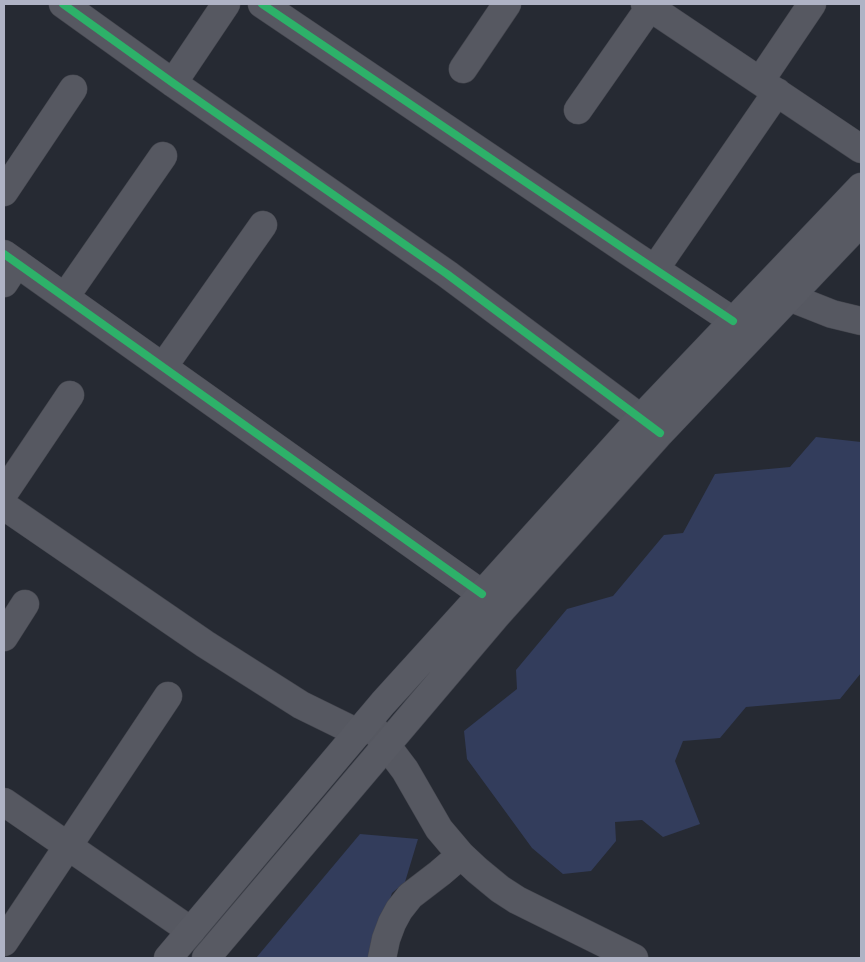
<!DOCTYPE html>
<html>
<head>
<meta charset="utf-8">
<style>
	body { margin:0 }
	#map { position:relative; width:865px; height:962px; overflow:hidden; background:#262a33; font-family:"DM Sans",sans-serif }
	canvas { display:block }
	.frame { position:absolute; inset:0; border:5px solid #afb3c5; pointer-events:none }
</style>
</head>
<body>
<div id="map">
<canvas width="865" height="962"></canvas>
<div class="frame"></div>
</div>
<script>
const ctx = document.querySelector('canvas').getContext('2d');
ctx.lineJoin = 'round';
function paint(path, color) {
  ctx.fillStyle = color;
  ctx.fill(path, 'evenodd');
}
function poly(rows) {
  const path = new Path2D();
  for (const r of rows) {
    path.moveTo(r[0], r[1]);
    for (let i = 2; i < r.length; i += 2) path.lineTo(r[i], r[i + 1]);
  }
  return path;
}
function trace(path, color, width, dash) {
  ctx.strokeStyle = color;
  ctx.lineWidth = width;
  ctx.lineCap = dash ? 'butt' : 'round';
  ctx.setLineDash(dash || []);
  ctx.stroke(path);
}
const water = poly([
	[816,437,861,442,861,673,840,699,746,707,720,738,683,741,675,761,700,824,663,837,642,820,615,822,616,841,591,871,563,874,532,848,467,759,464,731,517,689,516,670,567,609,613,596,664,535,683,533,715,474,790,467],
	[360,834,418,839,405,882,392,893,370,958,256,958]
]);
const minor = poly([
	[63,4,173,83,447,274,659,432],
	[262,4,632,254,733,321],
	[645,4,861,149],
	[463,69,507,4],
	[760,81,812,4],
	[173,83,226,4],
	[578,110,650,7],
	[4,192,73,89],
	[4,254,482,594],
	[655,269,777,92],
	[4,283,17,263],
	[65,297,163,156],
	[789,297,832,314,861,321],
	[163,367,263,225],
	[4,493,70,395],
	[4,506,205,644,301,705,358,733],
	[4,637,25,604],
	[368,721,405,770,439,829,461,855,477,870,500,889,517,900,634,958],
	[4,802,191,931],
	[4,942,168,696],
	[382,958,386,939,392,923,399,910,410,896,440,873,461,855]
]);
const major = poly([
	[168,958,383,703,482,594,641,418,861,187],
	[206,958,496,616,660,433,861,222]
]);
const cycleway = poly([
	[63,4,173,83,447,274,660,433],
	[262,4,632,254,733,321],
	[4,254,482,594]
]);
paint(water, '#333d5c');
trace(minor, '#44464e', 29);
trace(major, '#43464f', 29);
trace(minor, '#565861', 28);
trace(major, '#585a63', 28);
trace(cycleway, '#2db169', 8);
</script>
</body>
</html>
